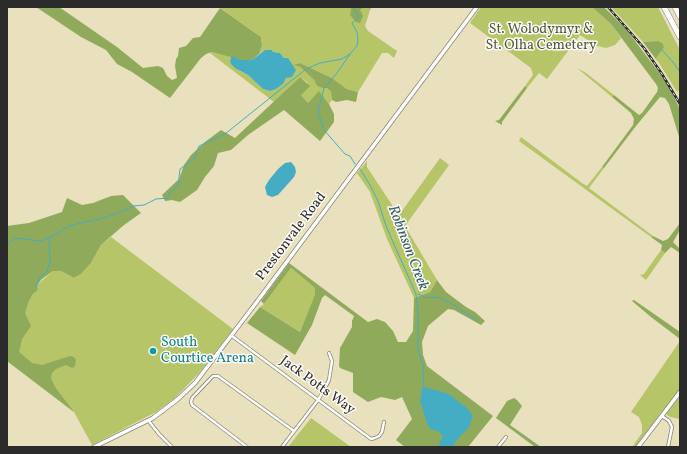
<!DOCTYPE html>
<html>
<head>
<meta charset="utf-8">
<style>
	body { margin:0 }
	#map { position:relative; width:687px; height:454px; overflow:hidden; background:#e9e0bd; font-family:Vollkorn,serif }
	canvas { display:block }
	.frame { position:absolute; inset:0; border:8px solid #2b2b2b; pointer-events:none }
</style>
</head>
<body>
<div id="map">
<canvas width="687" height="454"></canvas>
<div class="frame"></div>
</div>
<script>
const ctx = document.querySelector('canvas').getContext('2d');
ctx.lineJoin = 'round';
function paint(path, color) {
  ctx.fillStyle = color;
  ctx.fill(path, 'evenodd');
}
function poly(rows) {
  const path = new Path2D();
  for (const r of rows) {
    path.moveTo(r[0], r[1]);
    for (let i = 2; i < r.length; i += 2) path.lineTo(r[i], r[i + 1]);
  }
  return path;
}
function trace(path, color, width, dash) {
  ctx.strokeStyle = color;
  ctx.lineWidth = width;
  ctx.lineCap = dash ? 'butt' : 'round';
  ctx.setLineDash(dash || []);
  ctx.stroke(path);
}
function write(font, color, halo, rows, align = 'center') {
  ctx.font = font + ' Vollkorn,serif';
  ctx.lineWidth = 3;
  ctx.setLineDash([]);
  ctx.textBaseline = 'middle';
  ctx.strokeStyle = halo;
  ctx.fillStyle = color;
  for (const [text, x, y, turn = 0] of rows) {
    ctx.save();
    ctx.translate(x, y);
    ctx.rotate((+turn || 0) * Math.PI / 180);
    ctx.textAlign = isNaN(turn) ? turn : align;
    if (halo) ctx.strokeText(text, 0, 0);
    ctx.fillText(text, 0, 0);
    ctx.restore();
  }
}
const green = poly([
	[219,7,351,7,350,15,364,7,368,8,370,10,365,26,368,31,397,51,394,58,388,53,382,53,358,92,347,89,332,78,300,63,294,65,300,67,314,80,317,86,322,88,327,88,331,92,332,100,329,104,319,92,308,103,301,95,308,83,300,77,274,102,210,53,212,52,231,56,240,71,248,75,263,89,270,91,276,89,283,84,286,78,284,58,280,53,273,52,272,50,265,50,259,54,262,46,261,37],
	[481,7,592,7,611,24,621,38,615,45,606,48,597,46,580,35,547,79,539,73,527,88,525,86,533,75,531,68,470,23],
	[611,7,658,7,680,50,680,89,677,92,656,58,657,41,643,42],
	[577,68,586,73,614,95,612,97],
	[521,137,582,183,587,186,602,167,604,168,589,188,653,236,651,237,519,141],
	[440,158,449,165,405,226,437,280,430,292,414,298,387,239,370,192,357,173,367,161,367,167,394,208,398,212,402,211],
	[111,237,233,329,199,373,175,398,156,412,92,445,74,412,7,361,29,301,33,294,38,290,37,285,53,271,61,271,74,278,81,274,91,263,101,245],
	[661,250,665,253,646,280,640,275,644,274],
	[291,268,315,288,316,295,300,332,260,307,264,304],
	[680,341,680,389,635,447,632,447,642,433,642,425,639,417,631,412],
	[680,396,680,419,670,417,666,414],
	[311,418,351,447,288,447]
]);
const forest = poly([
	[36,7,59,7,117,47,143,68,158,66,163,68,167,76,172,80,177,78,175,66,176,59,178,56,179,48,186,46,193,38,200,37,220,8,261,37,262,46,259,54,252,60,242,60,212,52,206,54,201,58,170,98,132,72,117,64,106,50,81,37],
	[351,7,371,7,370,10,368,8,364,7,360,10,363,16,360,23,356,22,350,15],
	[592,7,604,7,626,29,667,83,680,109,680,140,669,104,665,98,660,97,636,126,604,168,602,167,633,125,634,119,631,113,612,97,614,95,639,115,642,113,657,92,658,88,656,84,611,24],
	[657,41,662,43,664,47,656,58,658,62,643,42],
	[300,63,332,78,347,89,358,92,356,102,347,100,336,102,332,100,331,92,327,88,322,88,317,86,314,80,300,67,293,65],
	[300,77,310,86,301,95,308,103,319,91,329,104,334,114,334,122,320,141,284,110,248,135,231,150,218,153,214,166,205,177,197,190,180,202,172,200,165,201,162,195,179,179,184,165,191,155,205,142,221,130,235,138],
	[525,86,527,88,502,122,502,125,495,121,499,120],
	[123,195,141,213,124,225,101,245,91,263,81,274,74,278,61,271,53,271,42,279,37,285,38,290,33,294,29,301,25,313,31,326,22,339,19,352,32,363,42,365,70,356,74,357,76,360,75,366,72,368,66,365,56,369,52,373,51,378,55,387,74,412,7,361,7,226,29,223,62,212,67,198,82,205,93,203,111,196],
	[680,223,680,230,673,242,680,249,680,253,671,247,665,253,661,250,662,245,651,237,653,236,663,241,668,239],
	[289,263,368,322,377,319,385,322,393,331,398,342,406,342,413,331,414,298,430,292,437,280,446,292,466,307,475,312,485,321,481,325,454,310,448,309,428,326,422,342,423,355,427,366,493,416,468,447,405,447,396,440,412,419,402,397,395,400,381,397,368,402,353,392,353,373,340,368,339,366,340,348,352,327,352,321,354,316,325,295,322,298,312,325,295,355,247,323,260,307,300,332,315,295,315,288,291,268,264,304,261,301],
	[634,300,680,332,680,339,651,317,632,301],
	[514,398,517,400,522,406,510,425,541,447,535,447,496,418,507,401]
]);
const water = poly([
	[265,50,272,50,273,52,280,53,284,58,288,58,296,70,292,77,286,78,283,84,276,89,270,91,263,89,248,75,235,68,231,64,230,61,231,59,231,56,242,60,252,60],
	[291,162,295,167,296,172,294,177,278,195,272,197,267,195,265,187,269,180,278,169,285,163],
	[424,387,443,392,450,395,468,409,473,416,469,427,456,441,453,447,438,447,443,436,438,431,430,429,427,423,420,400,421,397,422,388]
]);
const stream = poly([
	[353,7,359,17,352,23,357,32,358,40,357,46,350,54,337,73,324,88,318,112,324,130,345,154,350,156,355,164],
	[661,49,673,62,680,72],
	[360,169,370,185,378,201,386,226,416,294,418,313,418,349,423,365,424,387],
	[7,245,15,238,40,241,49,238,69,226,107,217,130,208,133,206,144,205,156,199,168,198,169,193,178,186,180,169,194,159,199,146,225,134,306,69,320,63,342,59,350,54],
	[36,288,40,277,47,272,50,260,49,238],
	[418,294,427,298,437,297,449,302,478,321]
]);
const street = poly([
	[232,336,371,439,375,438,379,436,382,432,384,422],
	[662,416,669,421,672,427,668,447],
	[148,420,159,434,172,447],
	[247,447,192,405,191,402,192,398,213,376,218,376,294,431],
	[282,447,318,400,324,390,329,380,332,361,329,353],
	[498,447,506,437]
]);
const secondary = poly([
	[94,447,153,418,178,399,195,383,256,303,477,7],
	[638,447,680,392]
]);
const highway = poly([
	[664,7,680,37],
	[675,7,680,17]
]);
const rail = poly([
	[608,7,644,48,662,74,680,104]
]);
const markers = [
	[153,351,4,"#0f9aa8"]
];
const parkNames = [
	["St. Wolodymyr &",541,30],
	["St. Olha Cemetery",541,46]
];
const streetNames = [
	["Prestonvale Road",292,237,-53],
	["Jack Potts Way",317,386,36]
];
const cultureNames = [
	["South",161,343],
	["Courtice Arena",161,359]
];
const waterNames = [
	["Robinson Creek",407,248,69]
];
paint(green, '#b5c568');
paint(forest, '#90aa5c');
paint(water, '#44adc4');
trace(stream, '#44adc4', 1);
trace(street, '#8a8674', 4);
trace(secondary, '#8a8674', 5);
trace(highway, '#8a8674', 6);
trace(street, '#fff', 2.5);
trace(secondary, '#fff', 3.5);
trace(highway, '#fff', 5);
trace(rail, '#2b2b2b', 2.5);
trace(rail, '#fdfcf7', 1, [3]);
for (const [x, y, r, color] of markers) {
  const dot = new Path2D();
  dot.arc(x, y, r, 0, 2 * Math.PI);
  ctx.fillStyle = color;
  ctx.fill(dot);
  trace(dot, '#fdfcf7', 1.5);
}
write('14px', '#54593d', '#fdfcf7', parkNames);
write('14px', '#2b2b2b', '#fdfcf7', streetNames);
write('14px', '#0d838f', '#fdfcf7', cultureNames, 'left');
write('italic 15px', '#355f68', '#fdfcf7', waterNames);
</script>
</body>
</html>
